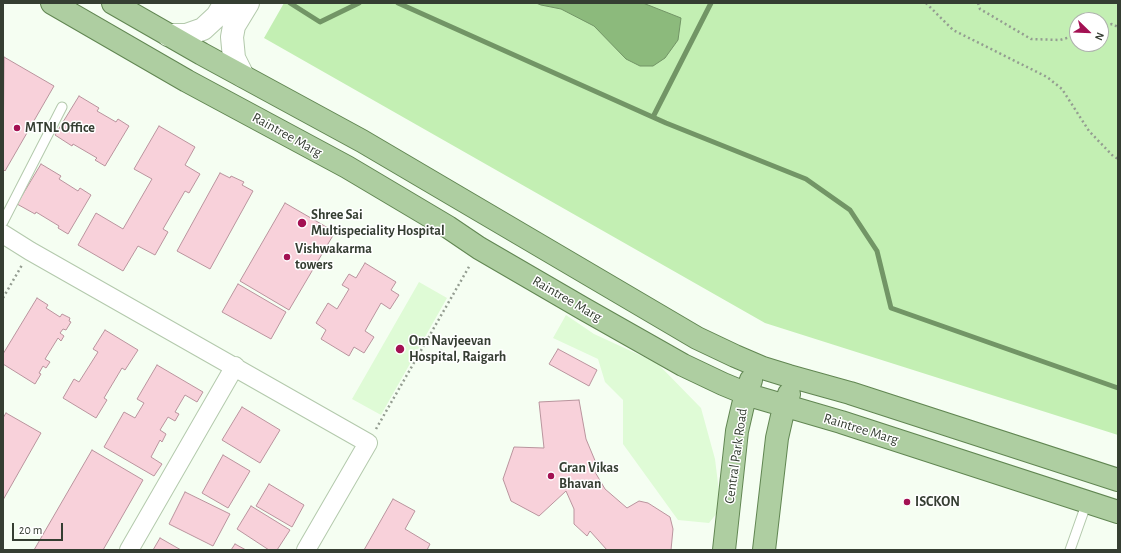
<!DOCTYPE html>
<html>
<head>
<meta charset="utf-8">
<style>
	body { margin:0 }
	#map { position:relative; width:1121px; height:553px; overflow:hidden; background:#f5fef2; font-family:"Alegreya Sans",sans-serif }
	canvas { display:block }
	.frame { position:absolute; inset:0; border:4px solid #353e32; pointer-events:none }
	.north { position:absolute; left:1069px; top:12px; width:40px; height:40px; box-sizing:border-box; background:#fff; border:1px solid #aeb2ad; border-radius:50%; rotate:113deg; font-size:11px; font-weight:700; line-height:16px; text-align:center; color:#353e32 }
	.north::after { content:''; display:block; margin:auto; width:14px; height:18px; background:#a31153; clip-path:polygon(50% 0,100% 100%,50% 72%,0 100%) }
	.scale { position:absolute; left:12px; top:523px; width:51px; height:18px; box-sizing:border-box; border:2px solid #353e32; border-top:0; padding-left:5px; font-size:12px; line-height:14px; white-space:nowrap; color:#353e32; -webkit-text-stroke:3px #fff; paint-order:stroke }
</style>
</head>
<body>
<div id="map">
<canvas width="1121" height="553"></canvas>
<div class="frame"></div>
<div class="north">N</div>
<div class="scale">20 m</div>
</div>
<script>
const ctx = document.querySelector('canvas').getContext('2d');
ctx.lineJoin = 'round';
function paint(path, color) {
  ctx.fillStyle = color;
  ctx.fill(path, 'evenodd');
}
function poly(rows) {
  const path = new Path2D();
  for (const r of rows) {
    path.moveTo(r[0], r[1]);
    for (let i = 2; i < r.length; i += 2) path.lineTo(r[i], r[i + 1]);
  }
  return path;
}
function trace(path, color, width, dash) {
  ctx.strokeStyle = color;
  ctx.lineWidth = width;
  ctx.lineCap = dash ? 'butt' : 'round';
  ctx.setLineDash(dash || []);
  ctx.stroke(path);
}
function write(font, color, halo, rows, align = 'center') {
  ctx.font = font + ' "Alegreya Sans",sans-serif';
  ctx.lineWidth = 3;
  ctx.setLineDash([]);
  ctx.textBaseline = 'middle';
  ctx.strokeStyle = halo;
  ctx.fillStyle = color;
  for (const [text, x, y, turn = 0] of rows) {
    ctx.save();
    ctx.translate(x, y);
    ctx.rotate((+turn || 0) * Math.PI / 180);
    ctx.textAlign = isNaN(turn) ? turn : align;
    if (halo) ctx.strokeText(text, 0, 0);
    ctx.fillText(text, 0, 0);
    ctx.restore();
  }
}
const built = poly([
	[419,282,447,298,381,415,352,399],
	[566,315,594,334,657,363,701,408,715,459,721,508,709,523,678,520,623,444,623,400,605,382,598,359,553,338]
]);
const green = poly([
	[284,3,1118,3,1118,435,765,323,264,38],
	[1077,20,1101,20,1101,44,1077,44]
]);
const water = poly([
	[536,3,643,3,681,18,678,40,665,58,653,66,640,66,626,59,594,26,561,9,541,5,536,3]
]);
const stream = poly([
	[290,3,320,22,359,3],
	[398,3,666,123,806,179,850,210,877,251,891,308,1118,388],
	[653,117,711,3]
]);
const building = poly([
	[4,57,54,86,5,171,3,169,4,57],
	[79,96,99,108,97,111,116,122,118,119,129,126,105,166,95,160,97,158,73,144,72,146,55,135,79,96],
	[159,126,195,147,185,165,200,174,189,193,185,191,163,229,168,232,155,255,138,246,123,271,78,245,96,213,123,229,152,179,134,169,159,126],
	[41,164,61,176,59,179,78,191,80,188,91,195,68,234,58,228,59,226,36,212,35,214,17,204,41,164],
	[220,173,230,178,231,176,244,182,242,185,253,191,210,269,177,251,220,173],
	[285,203,335,232,289,310,240,281,285,203],
	[365,263,396,282,391,290,399,295,390,309,381,303,365,331,374,337,364,353,354,347,349,356,321,339,326,330,316,323,328,303,337,309,349,289,342,285,349,274,356,278,365,263],
	[238,284,286,312,271,339,222,312,238,284],
	[37,298,48,305,46,308,60,317,62,314,70,318,69,321,71,322,66,330,63,329,60,333,64,336,61,341,58,338,45,359,50,362,46,368,43,366,39,373,41,374,35,384,3,364,3,354,37,298],
	[105,330,138,350,125,370,122,368,104,398,107,400,96,418,63,398,74,379,79,382,98,352,93,349,105,330],
	[558,349,597,370,589,386,549,364,558,349],
	[157,365,203,392,197,402,185,395,175,412,179,414,175,421,168,417,160,430,166,434,162,442,160,440,151,457,162,464,154,476,104,447,124,412,135,418,144,403,137,399,157,365],
	[579,400,586,439,596,463,595,472,605,489,627,508,639,501,648,503,670,517,673,529,671,550,607,550,590,531,587,536,574,524,574,509,566,491,539,516,511,501,503,479,514,447,544,448,539,402,579,400],
	[242,407,280,430,260,463,222,440,242,407],
	[6,413,41,433,3,500,3,418,6,413],
	[92,450,143,480,103,550,34,550,92,450],
	[223,455,250,471,228,508,202,493,223,455],
	[269,484,304,505,292,527,256,506,269,484],
	[185,492,230,514,213,546,169,524,185,492],
	[393,499,415,511,405,529,430,544,427,550,364,550,393,499],
	[251,506,290,530,277,550,269,550,237,529,251,506],
	[160,538,181,550,153,550,160,538],
	[235,544,246,550,231,550,235,544]
]);
const path = poly([
	[926,3,953,30,1047,77,1062,89,1089,131,1113,156,1118,159],
	[978,3,980,9,1031,39,1060,40,1077,35],
	[1101,28,1112,24,1118,27],
	[3,298,22,265],
	[376,429,470,265]
]);
const service = poly([
	[3,222,62,107],
	[1070,550,1087,502]
]);
const minor = poly([
	[3,234,30,251,368,443,306,550],
	[129,550,235,366]
]);
const tertiary = poly([
	[168,35,186,35,203,29,217,16,225,3],
	[243,76,234,58,232,37,234,26,248,3]
]);
const primary = poly([
	[52,3,187,81,347,167,448,227,479,248,584,309,683,365,723,384,752,396,841,422,1118,512],
	[113,3,202,54,362,141,697,338,735,356,763,368,789,376,850,393,1118,480],
	[724,550,737,431,743,405,751,380],
	[764,550,777,438,782,416,789,394]
]);
const markers = [
	[17,128,4,"#a31153"],
	[302,223,5,"#a31153"],
	[287,257,4,"#a31153"],
	[400,349,5,"#a31153"],
	[551,476,4,"#a31153"],
	[907,502,4,"#a31153"]
];
const poiNames = [
	["MTNL Office",25,128],
	["Shree Sai",311,215],
	["Multispeciality Hospital",311,231],
	["Vishwakarma",295,249],
	["towers",295,265],
	["Om Navjeevan",409,341],
	["Hospital, Raigarh",409,357],
	["Gran Vikas",559,468],
	["Bhavan",559,484],
	["ISCKON",915,502]
];
const streetNames = [
	["Raintree Marg",287,135,29],
	["Raintree Marg",567,299,30],
	["Raintree Marg",861,429,17],
	["Central Park Road",736,456,-82]
];
paint(built, '#dffbd6');
paint(green, '#c3efb3');
paint(water, '#8cba7c');
trace(water, '#729566', 1);
trace(stream, '#729566', 5);
paint(building, '#f8d1da');
trace(building, '#b9949d', 1);
trace(service, '#b3c9ac', 11);
trace(minor, '#b3c9ac', 20);
trace(tertiary, '#b3c9ac', 24);
trace(primary, '#618652', 24);
trace(path, '#949d91', 2.5, [2, 3]);
trace(service, '#fff', 9);
trace(minor, '#fff', 18);
trace(tertiary, '#fff', 22);
trace(primary, '#aecea1', 22);
for (const [x, y, r, color] of markers) {
  const dot = new Path2D();
  dot.arc(x, y, r, 0, 2 * Math.PI);
  ctx.fillStyle = color;
  ctx.fill(dot);
  trace(dot, '#fff', 1.5);
}
write('bold 14px', '#353e32', '#fff', poiNames, 'left');
write('14px', '#353e32', '#fff', streetNames);
</script>
</body>
</html>
